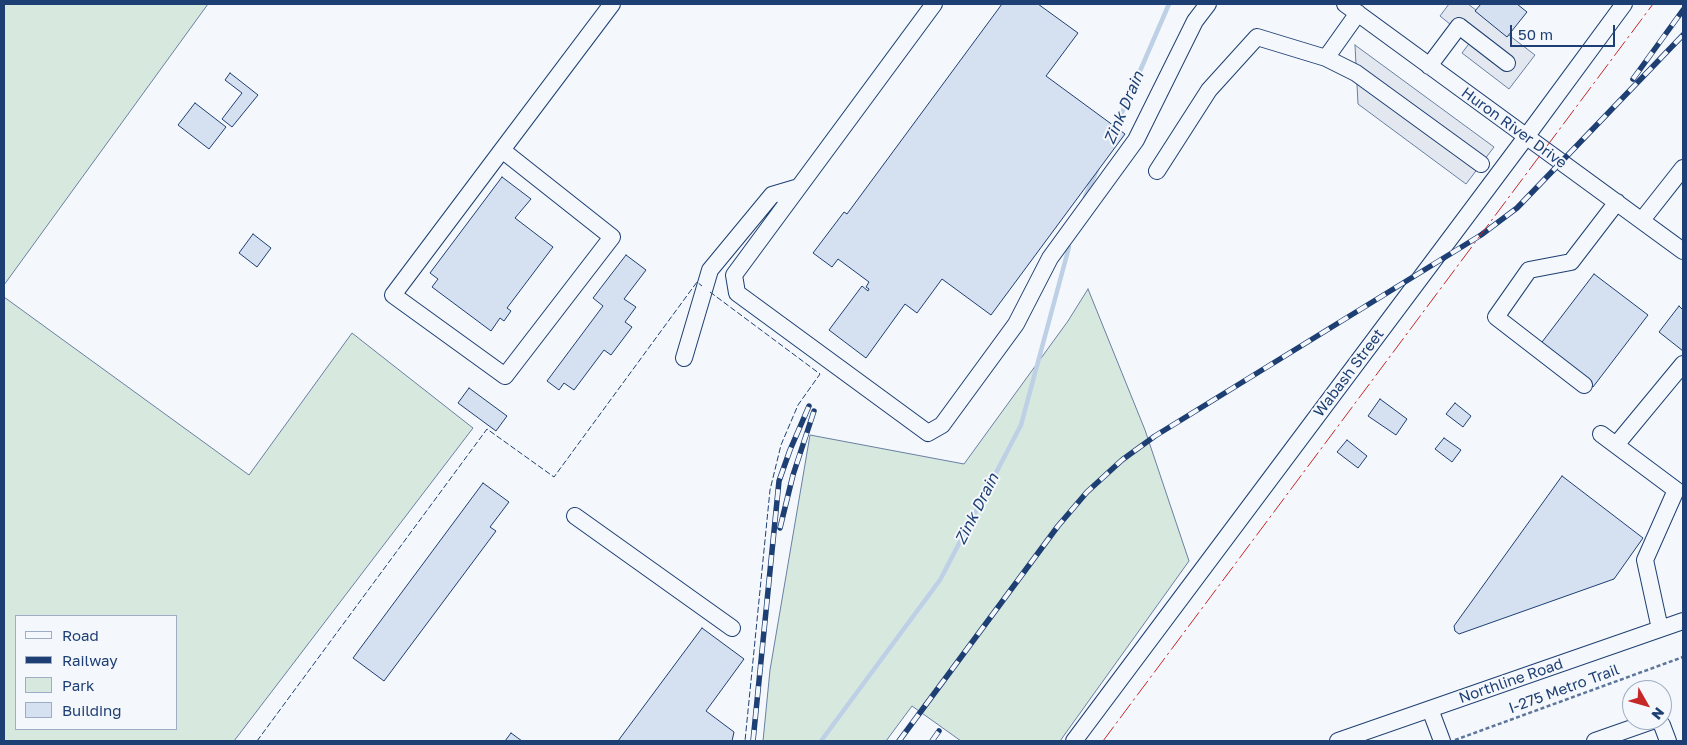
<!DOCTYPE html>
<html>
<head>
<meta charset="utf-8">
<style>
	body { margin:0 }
	#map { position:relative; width:1687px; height:745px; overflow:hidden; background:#f4f7fb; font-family:"Golos Text",sans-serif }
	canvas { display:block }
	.frame { position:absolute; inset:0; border:5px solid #1d3f73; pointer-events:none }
	.legend { position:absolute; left:15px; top:615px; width:162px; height:115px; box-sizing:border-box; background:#f4f7fb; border:1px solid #9eadc5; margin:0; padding:6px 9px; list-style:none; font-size:15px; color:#1d3f73 }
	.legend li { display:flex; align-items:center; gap:10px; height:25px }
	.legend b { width:25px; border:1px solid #9eadc5 }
	.north { position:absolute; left:1622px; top:680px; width:50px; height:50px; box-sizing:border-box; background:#f4f7fb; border:1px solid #9eadc5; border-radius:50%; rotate:128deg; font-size:14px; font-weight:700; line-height:20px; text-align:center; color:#1d3f73 }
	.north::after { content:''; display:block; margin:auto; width:18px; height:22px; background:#c62828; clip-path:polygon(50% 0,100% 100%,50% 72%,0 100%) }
	.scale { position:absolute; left:1510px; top:25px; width:105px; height:22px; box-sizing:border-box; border:2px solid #1d3f73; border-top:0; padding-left:6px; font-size:15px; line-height:18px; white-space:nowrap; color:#1d3f73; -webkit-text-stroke:4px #f4f7fb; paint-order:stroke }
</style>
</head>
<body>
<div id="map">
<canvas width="1687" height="745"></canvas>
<div class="frame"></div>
<ul class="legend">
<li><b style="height:6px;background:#f4f7fb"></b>Road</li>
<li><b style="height:6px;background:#1d3f73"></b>Railway</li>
<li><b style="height:14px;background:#d7e8df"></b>Park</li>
<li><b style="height:14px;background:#d5e0f0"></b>Building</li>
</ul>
<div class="north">N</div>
<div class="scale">50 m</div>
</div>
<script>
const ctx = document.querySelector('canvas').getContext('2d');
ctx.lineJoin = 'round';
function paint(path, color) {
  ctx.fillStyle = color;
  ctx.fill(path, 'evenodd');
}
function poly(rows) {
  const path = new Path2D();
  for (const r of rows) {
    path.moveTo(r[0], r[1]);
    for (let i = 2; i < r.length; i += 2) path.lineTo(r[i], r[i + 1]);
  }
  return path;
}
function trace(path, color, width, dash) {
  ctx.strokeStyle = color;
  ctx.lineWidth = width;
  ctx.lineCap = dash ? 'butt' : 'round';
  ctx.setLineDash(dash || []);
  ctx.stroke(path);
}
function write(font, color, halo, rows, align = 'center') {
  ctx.font = font + ' "Golos Text",sans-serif';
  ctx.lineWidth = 4;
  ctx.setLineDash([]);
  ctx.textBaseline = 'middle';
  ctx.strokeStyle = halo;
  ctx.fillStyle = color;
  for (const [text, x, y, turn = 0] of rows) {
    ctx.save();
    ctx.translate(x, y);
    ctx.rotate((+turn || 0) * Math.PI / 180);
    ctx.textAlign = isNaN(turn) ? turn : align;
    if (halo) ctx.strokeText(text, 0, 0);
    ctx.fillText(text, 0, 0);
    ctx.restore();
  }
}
const green = poly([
	[4,4,208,4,4,285,4,4],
	[1088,289,1145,430,1189,561,1060,741,961,741,912,706,886,741,763,741,770,670,810,435,964,464,1068,321,1088,289],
	[4,297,249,475,352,333,473,428,234,741,4,741,4,297],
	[16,616,176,616,176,729,16,729,16,616]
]);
const parking = poly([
	[1449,4,1468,4,1535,55,1509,89,1462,53,1471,41,1440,16,1449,4],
	[1355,45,1494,147,1466,184,1358,104,1355,45]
]);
const stream = poly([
	[1114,131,1169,4],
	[1085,197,1097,170],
	[821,741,940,580,1021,425,1069,247]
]);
const building = poly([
	[1002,4,1038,4,1078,33,1046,76,1125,134,991,315,942,279,917,313,905,304,866,358,829,330,862,286,868,291,869,289,866,287,869,282,838,259,832,267,813,253,844,212,847,214,1002,4],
	[1481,4,1517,4,1527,12,1507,37,1475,11,1481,4],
	[230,73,258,95,232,127,222,119,242,93,225,80,230,73],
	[195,103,226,127,209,149,178,125,195,103],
	[502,177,531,199,515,218,553,247,507,308,511,311,504,321,500,318,491,331,432,287,438,279,430,273,502,177],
	[253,234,271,248,257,267,239,253,253,234],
	[626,255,646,270,624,299,636,307,625,322,632,327,611,355,604,350,574,390,564,383,559,390,547,381,603,306,593,298,626,255],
	[1594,274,1648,315,1593,387,1539,346,1594,274],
	[1679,306,1683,310,1683,351,1659,332,1679,306],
	[469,388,507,416,496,431,458,403,469,388],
	[1380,399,1407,419,1396,435,1368,416,1380,399],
	[1455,403,1471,416,1463,427,1446,414,1455,403],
	[1444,438,1461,450,1452,462,1435,449,1444,438],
	[1347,440,1367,456,1358,468,1337,452,1347,440],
	[1562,476,1643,538,1614,579,1459,634,1455,631,1454,626,1562,476],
	[483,483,509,502,490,527,496,531,384,681,353,658,483,483],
	[702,628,744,659,706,711,734,732,732,741,618,741,702,628],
	[511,733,522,741,505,741,511,733]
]);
const path = poly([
	[1455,740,1683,657]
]);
const minor = poly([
	[934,4,734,275,737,293,928,433,942,425,1016,324,1050,258,1136,140,1195,21,1208,4],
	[1345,4,1683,251],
	[1326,58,1358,13],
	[1429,66,1459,26,1507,63],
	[502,150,612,237,505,376,393,295,502,150,612,4],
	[1157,171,1209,90,1257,37,1326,58,1356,73,1481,164],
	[1642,220,1683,168],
	[684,358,710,270,772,195,799,187],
	[1584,385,1496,317,1529,270,1571,262,1617,202],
	[1601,434,1676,490,1645,560,1660,629],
	[1616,445,1683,364],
	[575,516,732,628],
	[1430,709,1442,741],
	[1657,720,1662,725,1668,741],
	[1074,741,1526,137,1624,4],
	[1338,741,1683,621],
	[1595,741,1655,720]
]);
const rail = poly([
	[1633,79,1683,10],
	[780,528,793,475,814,411],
	[753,741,779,481,790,450,809,406],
	[899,741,1058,526,1087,492,1122,460,1155,436,1481,235,1517,208,1683,35],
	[932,741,939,731]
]);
const fence = poly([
	[710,292,820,374,798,405,781,445,770,490,745,741],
	[257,741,487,429,554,477,697,282,702,286]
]);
const power = poly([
	[1103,741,1653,4]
]);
const streetNames = [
	["Huron River Drive",1514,128,36],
	["Wabash Street",1349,373,-53],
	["Northline Road",1511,681,-19],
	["I-275 Metro Trail",1564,689,-20]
];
const waterNames = [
	["Zink Drain",1124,108,-67],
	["Zink Drain",977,509,-63]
];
paint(green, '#d7e8df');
trace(green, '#687fa3', 1);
paint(parking, '#e3e8f0');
trace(parking, '#687fa3', 1);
trace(stream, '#bed0e5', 4.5);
paint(building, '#d5e0f0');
trace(building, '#1d3f73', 1);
trace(minor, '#1d3f73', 18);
trace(path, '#5e769c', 2.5, [4, 2.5]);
trace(minor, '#f4f7fb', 16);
trace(rail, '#1d3f73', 5.5);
trace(rail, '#f4f7fb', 4, [11]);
trace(fence, '#1d3f73', 1, [6, 2.5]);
trace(power, '#c62828', 1, [18, 4, 2.5, 4]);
write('15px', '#1d3f73', '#f4f7fb', streetNames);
write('italic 16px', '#1d3f73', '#f4f7fb', waterNames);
</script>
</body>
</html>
